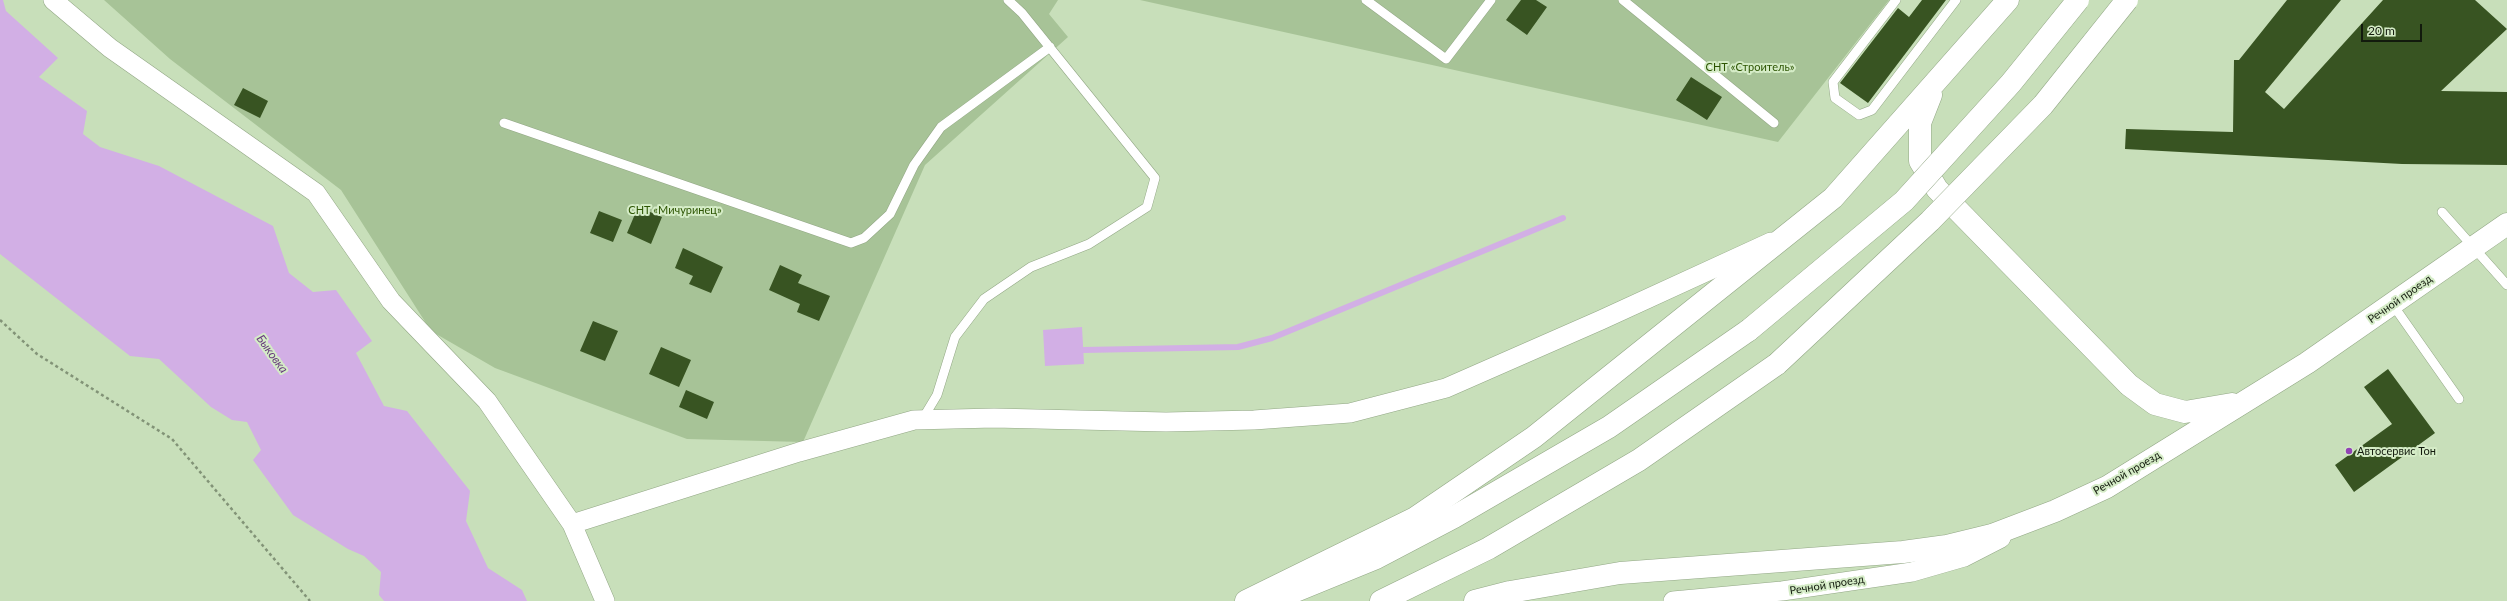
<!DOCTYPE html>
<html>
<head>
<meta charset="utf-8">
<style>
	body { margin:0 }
	#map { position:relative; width:2507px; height:601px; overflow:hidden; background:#c8dfba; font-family:Lato,sans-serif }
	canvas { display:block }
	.scale { position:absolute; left:2361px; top:24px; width:61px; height:18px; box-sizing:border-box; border:2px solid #121a0d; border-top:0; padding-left:5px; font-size:12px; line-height:14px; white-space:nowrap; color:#121a0d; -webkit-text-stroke:3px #d5ecc7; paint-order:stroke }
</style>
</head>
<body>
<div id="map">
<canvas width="2507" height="601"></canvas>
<div class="scale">20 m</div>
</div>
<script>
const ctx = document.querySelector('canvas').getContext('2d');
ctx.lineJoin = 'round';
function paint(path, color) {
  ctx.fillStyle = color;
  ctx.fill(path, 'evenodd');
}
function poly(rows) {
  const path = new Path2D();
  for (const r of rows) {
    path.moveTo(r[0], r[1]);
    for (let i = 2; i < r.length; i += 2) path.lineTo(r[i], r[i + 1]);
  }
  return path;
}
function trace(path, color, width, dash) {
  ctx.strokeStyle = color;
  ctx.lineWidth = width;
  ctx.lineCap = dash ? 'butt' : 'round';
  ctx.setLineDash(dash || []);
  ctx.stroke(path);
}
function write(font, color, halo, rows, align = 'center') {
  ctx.font = font + ' Lato,sans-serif';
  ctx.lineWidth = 4;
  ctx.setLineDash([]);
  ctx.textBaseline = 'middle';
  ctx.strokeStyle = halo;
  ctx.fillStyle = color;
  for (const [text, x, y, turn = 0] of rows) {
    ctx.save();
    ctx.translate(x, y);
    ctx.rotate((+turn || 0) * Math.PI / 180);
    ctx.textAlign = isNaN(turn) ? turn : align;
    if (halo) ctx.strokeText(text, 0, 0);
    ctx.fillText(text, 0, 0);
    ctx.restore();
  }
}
const green = poly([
	[104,0,1058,0,1049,14,1068,37,925,165,803,442,687,439,495,368,431,331,341,190,170,59],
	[1140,0,1889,0,1778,142]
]);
const water = poly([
	[0,0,3,0,6,11,58,58,39,77,87,111,83,134,100,147,159,166,273,226,289,273,313,292,336,290,372,341,356,353,384,406,407,411,470,491,466,521,488,568,522,590,527,601,384,601,379,595,381,572,364,556,348,549,293,515,253,460,261,450,247,422,232,420,211,407,159,359,130,356,0,254],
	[1082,327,1084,364,1045,366,1043,330]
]);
const stream = poly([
	[1083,350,1238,347,1272,338,1563,218]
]);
const building = poly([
	[1521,0,1536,0,1547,7,1527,35,1506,20],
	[1922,0,1946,0,1868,103,1840,83,1898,8,1909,17],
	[2287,0,2341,0,2265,92,2284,109,2383,0,2475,0,2507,29,2441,91,2507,92,2507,165,2402,164,2125,149,2126,129,2233,132,2234,60,2239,60],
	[1691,77,1722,97,1707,120,1676,100],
	[243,88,268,101,260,118,234,105],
	[638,207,662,217,651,244,627,233],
	[599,211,622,220,613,242,590,233],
	[683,248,723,267,711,293,689,284,693,276,675,268],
	[780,265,802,275,798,283,830,296,819,321,797,312,800,304,769,290],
	[593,321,618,331,605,361,580,351],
	[661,347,691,360,679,387,649,374],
	[2388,369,2435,433,2354,492,2335,465,2392,424,2364,387],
	[686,390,714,402,707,419,679,407]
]);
const path = poly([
	[0,320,37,354,172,439,310,601]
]);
const service = poly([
	[1366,0,1446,59,1491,0],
	[1623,0,1774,123],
	[1896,0,1833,82,1835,98,1859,115,1872,110,1956,0],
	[504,123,851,243,864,238,890,214,914,165,941,127,1050,47],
	[2442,212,2507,285],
	[2393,305,2459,399],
	[922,420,937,395,955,337,984,299,1031,267,1089,244,1147,207,1155,178,1022,13,1008,0]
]);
const minor = poly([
	[53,0,110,48,316,193,391,301,487,401,572,524,605,601],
	[572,524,799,452,914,420,994,418,1166,422,1254,420,1350,413,1446,388,1601,320,1771,242],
	[1673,601,1782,591,1912,572,1964,557,2001,538]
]);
const secondary = poly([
	[1931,95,1920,123,1920,161,1937,189,2129,385,2155,404,2185,412,2232,404],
	[1246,601,1415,518,1534,437,1833,198,2008,0],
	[1475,601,1510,592,1620,573,1903,552,1947,546,1992,535,2055,511,2107,487,2307,363,2507,224]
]);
const primary = poly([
	[1271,601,1376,558,1454,517,1609,427,1749,330],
	[1381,601,1489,548,1639,460,1777,364]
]);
const primaryBridge = poly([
	[1749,330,1904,201,2011,83,2078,0],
	[1777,364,1930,221,2043,105,2127,0]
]);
const markers = [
	[2349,451,4,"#9244b5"]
];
const parkNames = [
	["СНТ «Строитель»",1750,67],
	["СНТ «Мичуринец»",675,210]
];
const streetNames = [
	["Речной проезд",2400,299,-35],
	["Речной проезд",2127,473,-30],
	["Речной проезд",1827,585,-9]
];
const poiNames = [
	["Автосервис Тон",2357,451]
];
const waterNames = [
	["Быковка",272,354,54]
];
paint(green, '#a7c397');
paint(water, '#d2afe5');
trace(stream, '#d2afe5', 6);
paint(building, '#385422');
trace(service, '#92a785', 10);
trace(minor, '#92a785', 20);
trace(secondary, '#92a785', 23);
trace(primary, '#92a785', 23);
trace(path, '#829377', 2.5, [3, 3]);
trace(service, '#fff', 9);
trace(minor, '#fff', 19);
trace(secondary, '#fff', 22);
trace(primary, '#fff', 22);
trace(primaryBridge, '#92a785', 23, []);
trace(primaryBridge, '#fff', 22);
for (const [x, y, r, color] of markers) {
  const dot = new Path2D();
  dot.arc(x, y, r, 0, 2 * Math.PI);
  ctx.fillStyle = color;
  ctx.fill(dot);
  trace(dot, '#d5ecc7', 1.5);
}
write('11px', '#2d5503', '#d5ecc7', parkNames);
write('11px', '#121a0d', '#d5ecc7', streetNames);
write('11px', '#121a0d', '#d5ecc7', poiNames, 'left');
write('italic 12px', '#683c7d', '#d5ecc7', waterNames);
</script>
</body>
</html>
